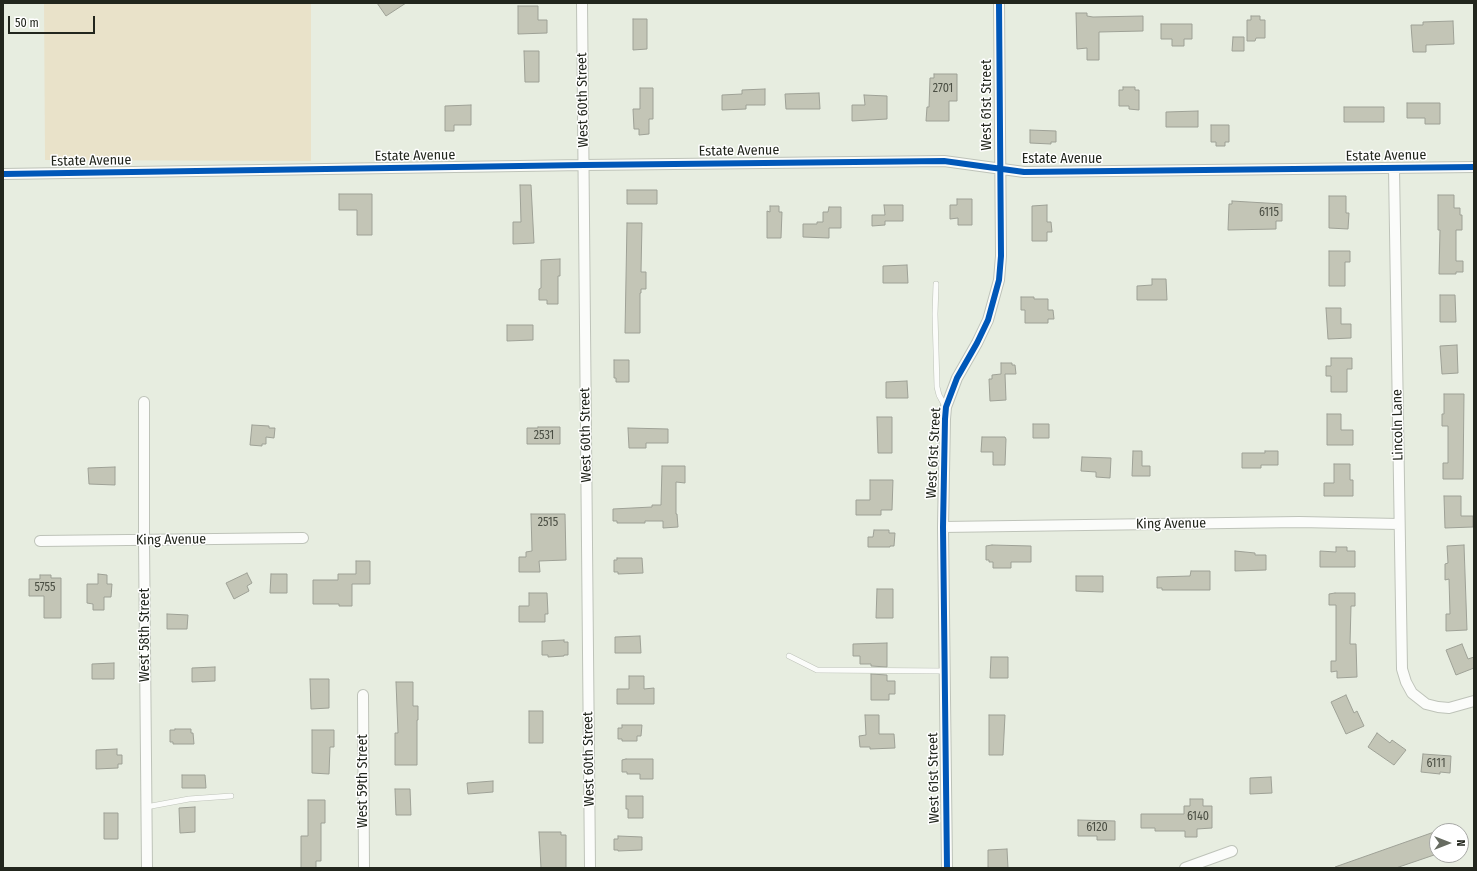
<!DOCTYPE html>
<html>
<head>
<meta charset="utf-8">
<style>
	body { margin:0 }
	#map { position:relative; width:1477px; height:871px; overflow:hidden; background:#e7ede0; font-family:"Fira Sans Condensed",sans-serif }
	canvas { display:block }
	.frame { position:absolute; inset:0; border:4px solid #22261d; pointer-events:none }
	.north { position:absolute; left:1429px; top:823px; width:40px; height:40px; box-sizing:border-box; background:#fff; border:1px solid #a7a8a5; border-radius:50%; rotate:90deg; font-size:11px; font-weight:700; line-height:16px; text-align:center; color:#22261d }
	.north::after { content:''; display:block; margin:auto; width:14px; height:18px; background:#676c61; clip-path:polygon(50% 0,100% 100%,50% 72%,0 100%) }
	.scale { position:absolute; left:8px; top:16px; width:87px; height:18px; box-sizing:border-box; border:2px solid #22261d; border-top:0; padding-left:5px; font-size:12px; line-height:14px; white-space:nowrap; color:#22261d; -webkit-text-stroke:3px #fff; paint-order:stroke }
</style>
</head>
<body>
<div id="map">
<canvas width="1477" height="871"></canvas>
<div class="frame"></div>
<div class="north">N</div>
<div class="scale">50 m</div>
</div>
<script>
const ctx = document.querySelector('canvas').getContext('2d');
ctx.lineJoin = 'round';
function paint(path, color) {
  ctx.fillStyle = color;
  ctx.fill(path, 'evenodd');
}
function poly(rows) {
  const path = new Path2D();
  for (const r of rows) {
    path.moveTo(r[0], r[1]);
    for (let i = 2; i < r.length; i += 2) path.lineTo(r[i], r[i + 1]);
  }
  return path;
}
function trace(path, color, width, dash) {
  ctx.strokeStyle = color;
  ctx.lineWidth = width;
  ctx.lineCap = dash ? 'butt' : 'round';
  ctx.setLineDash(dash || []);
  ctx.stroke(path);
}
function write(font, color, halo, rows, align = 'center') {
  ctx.font = font + ' "Fira Sans Condensed",sans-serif';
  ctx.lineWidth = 3;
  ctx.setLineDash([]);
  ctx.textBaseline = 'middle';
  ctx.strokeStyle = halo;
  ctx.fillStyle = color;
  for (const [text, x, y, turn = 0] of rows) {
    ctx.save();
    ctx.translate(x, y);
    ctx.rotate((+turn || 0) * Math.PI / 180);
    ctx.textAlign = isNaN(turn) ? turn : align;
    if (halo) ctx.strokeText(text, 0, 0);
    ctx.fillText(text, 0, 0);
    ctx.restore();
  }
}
const green = poly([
	[44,3,311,3,311,161,45,160]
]);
const building = poly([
	[377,3,406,3,386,16,377,3],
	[518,6,538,6,538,20,547,20,547,33,518,34,518,6],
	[1076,13,1087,13,1087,16,1093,17,1143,16,1143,31,1099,32,1099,60,1087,60,1087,48,1077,49,1076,13],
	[1251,16,1260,16,1260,20,1265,20,1265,38,1256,38,1255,41,1247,41,1247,20,1251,20,1251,16],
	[633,19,647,19,647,49,633,50,633,19],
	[1453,21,1454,44,1426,45,1426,52,1413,52,1411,25,1423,25,1423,22,1453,21],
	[1161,24,1192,24,1192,39,1184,39,1184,46,1172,46,1172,39,1161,39,1161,24],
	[1233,37,1244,37,1244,51,1232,51,1233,37],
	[524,51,539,51,539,82,525,82,524,51],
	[934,74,957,74,957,101,949,101,949,121,926,121,927,107,929,107,930,78,934,78,934,74],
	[1123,87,1135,87,1135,90,1139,90,1139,110,1129,109,1129,106,1119,106,1119,90,1123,90,1123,87],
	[640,88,653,88,653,119,649,119,649,134,639,135,639,129,634,129,633,109,640,109,640,88],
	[765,89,765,105,746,105,746,109,722,110,722,95,742,94,742,90,765,89],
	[819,93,820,109,786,109,785,94,819,93],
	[864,95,887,96,887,119,852,121,852,105,865,105,864,95],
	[1407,103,1440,103,1440,124,1425,124,1425,118,1407,118,1407,103],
	[471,105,471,125,454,125,454,131,445,131,445,106,471,105],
	[1344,107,1384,107,1384,122,1344,122,1344,107],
	[1198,111,1198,127,1166,127,1166,112,1198,111],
	[1211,125,1229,125,1229,142,1225,142,1225,146,1216,146,1216,142,1211,142,1211,125],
	[1030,130,1056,131,1056,142,1051,142,1051,144,1030,143,1030,130],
	[520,185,531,185,534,243,513,244,513,222,521,222,520,185],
	[627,190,657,190,657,204,627,204,627,190],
	[339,194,372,194,372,235,357,235,357,210,339,210,339,194],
	[1438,195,1454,195,1454,208,1460,208,1460,215,1462,215,1462,230,1456,230,1456,261,1463,261,1463,272,1456,272,1456,274,1439,274,1440,230,1438,230,1438,195],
	[1329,196,1346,196,1346,213,1349,213,1348,229,1329,228,1329,196],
	[957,199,972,199,972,225,958,225,958,218,950,219,950,205,957,205,957,199],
	[1232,201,1282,204,1282,221,1276,221,1276,229,1228,230,1229,204,1232,204,1232,201],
	[884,205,903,205,903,221,885,221,885,225,872,226,872,215,885,215,884,205],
	[1047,205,1047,222,1051,222,1052,232,1047,232,1047,241,1032,241,1032,206,1047,205],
	[770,206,779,206,779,212,782,212,781,238,767,238,767,211,770,212,770,206],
	[829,207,841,207,841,228,829,228,829,238,803,237,803,224,817,224,817,222,823,222,823,212,828,212,829,207],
	[627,223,642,223,641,272,646,272,646,289,641,289,641,293,640,293,640,333,625,333,627,223],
	[1329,251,1350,251,1350,262,1345,262,1345,286,1329,286,1329,251],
	[560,259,560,276,558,276,558,304,547,304,547,300,539,300,539,289,541,288,541,260,560,259],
	[907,265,908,283,883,283,883,266,907,265],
	[1152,279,1166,279,1167,300,1137,300,1137,286,1152,285,1152,279],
	[1440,295,1455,295,1456,322,1440,322,1440,295],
	[1021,297,1034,297,1034,299,1048,299,1048,310,1053,310,1054,319,1048,319,1048,323,1025,323,1025,310,1021,310,1021,297],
	[1326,308,1341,308,1341,324,1351,324,1351,338,1328,339,1326,308],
	[507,325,533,325,533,340,507,341,507,325],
	[1457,345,1458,373,1442,374,1440,346,1457,345],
	[1331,358,1352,358,1352,369,1347,369,1347,392,1331,392,1331,376,1326,376,1326,366,1331,366,1331,358],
	[614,360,629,360,629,382,616,382,616,378,614,378,614,360],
	[1001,363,1012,363,1012,365,1015,365,1016,374,1005,374,1006,400,990,401,989,379,992,379,992,375,1001,374,1001,363],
	[907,381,908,398,886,398,886,382,907,381],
	[1444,394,1464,394,1463,479,1443,479,1443,463,1448,463,1448,426,1442,426,1442,414,1444,414,1444,394],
	[1327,414,1341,414,1341,430,1353,430,1353,445,1327,445,1327,414],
	[877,417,892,417,892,453,878,453,877,417],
	[1033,424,1049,424,1049,438,1033,438,1033,424],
	[252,425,269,426,269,428,275,428,274,438,266,437,266,444,262,444,262,446,250,445,252,425],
	[538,427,560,427,560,444,527,444,527,428,538,428,538,427],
	[628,428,668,429,668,443,646,443,646,448,629,448,628,428],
	[982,437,1005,437,1006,439,1005,465,993,465,993,452,981,452,982,437],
	[1133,451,1142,451,1142,466,1150,466,1150,476,1132,476,1133,451],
	[1265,451,1278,451,1278,465,1261,465,1261,468,1242,468,1242,453,1265,453,1265,451],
	[1082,457,1111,458,1110,478,1096,477,1096,472,1081,471,1082,457],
	[1334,464,1350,464,1350,480,1353,480,1353,496,1324,496,1324,483,1334,483,1334,464],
	[662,466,685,466,685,483,676,482,676,514,677,514,678,527,663,528,663,521,645,521,645,523,617,523,617,521,613,521,613,509,652,507,652,505,661,505,662,466],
	[115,467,115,485,89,484,88,468,115,467],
	[870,480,893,480,892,510,881,510,881,515,856,515,856,500,870,500,870,480],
	[1444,496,1461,496,1461,516,1473,516,1473,527,1445,528,1444,496],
	[531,514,565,514,566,560,539,561,540,572,519,572,519,557,526,557,526,552,532,551,531,514],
	[874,530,889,530,889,533,895,533,894,546,890,546,890,547,868,547,868,537,873,537,874,530],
	[992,545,1031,546,1031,562,1011,562,1011,568,993,568,993,562,989,562,989,560,986,560,986,546,992,545],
	[1464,545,1467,630,1446,631,1446,614,1450,614,1449,579,1445,580,1445,564,1448,563,1447,546,1464,545],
	[1336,547,1347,547,1347,551,1355,551,1355,567,1320,567,1320,551,1336,552,1336,547],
	[1235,551,1255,553,1255,555,1266,555,1266,570,1235,571,1235,551],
	[617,558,642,558,643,573,618,574,618,572,614,572,614,560,617,560,617,558],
	[356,561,370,561,370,584,352,584,352,606,339,606,339,604,313,604,313,580,338,580,338,574,356,574,356,561],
	[1191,571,1210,571,1210,590,1162,590,1162,588,1157,588,1157,577,1190,576,1191,571],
	[247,573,252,583,247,586,249,591,234,599,226,583,247,573],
	[98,574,107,575,107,584,112,584,111,597,104,597,104,610,93,610,93,604,87,603,87,584,98,584,98,574],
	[271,574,287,574,287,593,270,593,271,574],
	[40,575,51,575,51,578,61,578,61,618,44,618,44,596,29,596,29,579,40,579,40,575],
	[1076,576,1103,576,1103,592,1076,591,1076,576],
	[877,589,893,589,893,618,876,618,877,589],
	[529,593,547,593,548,614,545,614,545,622,519,622,519,606,529,606,529,593],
	[1335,593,1355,593,1355,606,1351,606,1350,644,1356,644,1357,677,1337,678,1337,671,1331,672,1331,661,1336,661,1336,605,1329,605,1329,594,1335,593],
	[167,614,188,615,187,629,167,629,167,614],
	[640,636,641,653,615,653,615,637,640,636],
	[564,640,564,642,568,642,568,655,564,655,564,656,548,657,548,655,542,655,542,641,564,640],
	[887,643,887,667,871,666,871,664,860,664,860,656,853,656,853,644,887,643],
	[1462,644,1468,659,1474,657,1474,668,1456,675,1446,650,1462,644],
	[991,657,1008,657,1008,678,990,678,991,657],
	[114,663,114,679,92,679,92,664,114,663],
	[215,667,215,681,192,682,192,668,215,667],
	[871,674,887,675,887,681,895,681,895,694,889,694,889,700,871,700,871,674],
	[629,676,644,676,644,689,654,688,654,704,617,704,617,689,629,689,629,676],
	[310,679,329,679,329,708,311,709,310,679],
	[396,682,413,682,413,706,418,706,418,720,417,720,417,765,395,765,395,733,398,733,396,682],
	[1346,695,1354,713,1357,711,1364,726,1346,734,1331,702,1346,695],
	[529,711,543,711,543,743,529,743,529,711],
	[865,715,879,715,879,734,894,734,895,748,870,749,870,747,860,747,859,736,866,735,865,715],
	[989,715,1005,715,1003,755,989,755,989,715],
	[622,725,642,725,641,736,637,736,637,741,622,741,622,739,618,739,618,728,622,728,622,725],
	[175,729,191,729,191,733,193,733,194,744,173,744,173,742,170,742,170,730,175,730,175,729],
	[312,730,334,730,334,747,330,747,329,774,312,773,312,730],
	[1377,733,1390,743,1392,740,1406,750,1394,765,1368,747,1377,733],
	[117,749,117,755,122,755,122,764,118,764,118,768,96,769,96,750,117,749],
	[1423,754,1451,756,1450,773,1440,772,1440,774,1421,772,1423,754],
	[626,759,653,759,653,779,640,779,640,774,627,774,627,772,622,772,622,760,626,759],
	[182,775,205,775,206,788,182,788,182,775],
	[1271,777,1272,793,1250,794,1250,778,1271,777],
	[493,781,493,792,468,794,467,783,493,781],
	[395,789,410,789,411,815,396,815,395,789],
	[626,796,643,796,643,818,628,818,628,809,626,809,626,796],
	[1190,799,1203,799,1203,806,1212,806,1212,828,1197,829,1197,837,1185,837,1185,831,1155,831,1155,828,1141,828,1141,814,1184,814,1184,806,1190,806,1190,799],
	[308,800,325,800,325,823,321,823,321,861,316,861,316,868,301,868,301,836,308,836,308,800],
	[195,807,195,832,180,833,179,808,195,807],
	[104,813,118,813,118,839,104,839,104,813],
	[1078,820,1115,821,1115,840,1097,840,1097,836,1078,836,1078,820],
	[1437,831,1437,854,1396,868,1336,868,1335,867,1437,831],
	[539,832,561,832,561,835,566,835,566,868,541,868,539,832],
	[618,836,642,837,642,850,618,851,618,850,614,850,614,839,618,839,618,836],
	[1007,849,1008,868,990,868,988,867,988,850,1007,849]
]);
const service = poly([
	[936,284,935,314,937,387,939,395,945,406],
	[789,656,817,670,945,671],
	[146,807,189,799,231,796]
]);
const minor = poly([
	[582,3,590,868],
	[1394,168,1402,669,1406,682,1412,693,1426,704,1438,707,1449,708,1474,701],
	[3,174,584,165,944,161,1024,172,1474,167],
	[144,402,144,540,147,868],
	[943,527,1299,522,1399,524],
	[40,541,303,538],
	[363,695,364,868],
	[947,868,943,527,945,419,946,407,957,378,977,343,988,320,999,280,1001,256,999,3],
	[1185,868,1232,851]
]);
const cycleway = poly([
	[3,174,584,165,944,161,1024,172,1474,167],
	[947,868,943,527,945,419,946,407,957,378,977,343,988,320,999,280,1001,256,999,3]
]);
const numberNames = [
	["2701",943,89],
	["6115",1269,213],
	["2531",544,436],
	["2515",548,523],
	["5755",45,588],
	["6111",1436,764],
	["6140",1198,817],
	["6120",1097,828]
];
const streetNames = [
	["West 60th Street",583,100,-91],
	["West 61st Street",987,105,-90],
	["Estate Avenue",739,151,-1],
	["Estate Avenue",415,156,-1],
	["Estate Avenue",1386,156,-1],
	["Estate Avenue",1062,159],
	["Estate Avenue",91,161,-1],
	["Lincoln Lane",1398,425,-91],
	["West 60th Street",586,435,-91],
	["West 61st Street",934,453,-87],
	["King Avenue",1171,524,-1],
	["King Avenue",171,540,-1],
	["West 58th Street",145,635,-90],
	["West 60th Street",589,759,-91],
	["West 61st Street",934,778,-91],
	["West 59th Street",363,781,-90]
];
paint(green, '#e9e2c9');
paint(building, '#c3c5b6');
trace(building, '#9ea196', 1);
trace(service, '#bec3b9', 6);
trace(minor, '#bec3b9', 12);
trace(service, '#fbfcfa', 5);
trace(minor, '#fbfcfa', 10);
trace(cycleway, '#0057b8', 6);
write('12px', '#4a4e43', null, numberNames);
write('14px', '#22261d', '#fff', streetNames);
</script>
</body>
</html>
